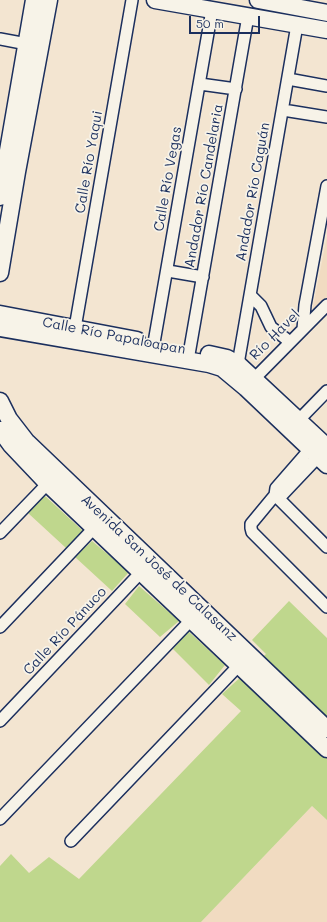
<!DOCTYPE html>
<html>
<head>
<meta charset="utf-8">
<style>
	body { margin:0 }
	#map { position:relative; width:327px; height:922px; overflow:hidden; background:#f3e5d1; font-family:Mali,sans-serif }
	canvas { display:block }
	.scale { position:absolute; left:189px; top:16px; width:71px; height:18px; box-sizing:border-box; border:2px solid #1b2f5e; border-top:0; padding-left:5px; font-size:12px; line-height:14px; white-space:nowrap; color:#1b2f5e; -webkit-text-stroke:3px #f7f3e8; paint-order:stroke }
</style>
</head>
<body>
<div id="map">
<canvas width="327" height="922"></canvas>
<div class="scale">50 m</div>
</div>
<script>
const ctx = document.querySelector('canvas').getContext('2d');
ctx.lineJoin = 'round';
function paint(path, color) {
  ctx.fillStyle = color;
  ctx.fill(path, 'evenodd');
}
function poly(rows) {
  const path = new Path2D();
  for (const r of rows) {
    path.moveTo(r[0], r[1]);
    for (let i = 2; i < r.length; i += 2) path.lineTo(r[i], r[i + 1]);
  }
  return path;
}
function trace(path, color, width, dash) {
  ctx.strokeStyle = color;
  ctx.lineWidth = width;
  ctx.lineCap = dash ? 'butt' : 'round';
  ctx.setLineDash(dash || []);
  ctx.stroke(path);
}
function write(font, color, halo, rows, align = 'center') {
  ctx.font = font + ' Mali,sans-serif';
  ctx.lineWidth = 3.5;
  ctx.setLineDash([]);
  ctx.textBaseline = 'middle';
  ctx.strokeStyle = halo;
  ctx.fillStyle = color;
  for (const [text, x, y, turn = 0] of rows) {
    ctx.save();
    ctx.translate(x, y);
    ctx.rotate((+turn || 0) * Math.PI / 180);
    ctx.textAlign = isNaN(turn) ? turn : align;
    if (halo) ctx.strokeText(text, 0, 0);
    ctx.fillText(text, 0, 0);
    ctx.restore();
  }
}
const built = poly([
	[327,236,327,301,311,317],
	[312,806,327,820,327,922,201,922]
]);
const green = poly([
	[44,495,83,531,66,548,28,513],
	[92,541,129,572,112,591,75,557],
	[139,586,179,621,160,637,125,604],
	[289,601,327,638,327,820,312,806,201,922,0,922,0,866,11,854,29,873,49,857,79,879,241,711,222,694,266,654,252,640],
	[188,631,225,665,209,685,173,649]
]);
const street = poly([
	[0,39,27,44],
	[288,79,327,86],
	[200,84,236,89],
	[283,110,327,117],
	[168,271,203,277],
	[250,295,261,306,271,327,290,342],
	[75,328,132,0],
	[303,329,305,305,327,186],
	[152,354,212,10],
	[188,360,248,16],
	[238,364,297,25],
	[249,384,327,305],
	[294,425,327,391],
	[310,449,276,488,275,495,251,524,251,528,252,532,327,607],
	[275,495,327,547],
	[275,495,282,495,318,457],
	[0,533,52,479],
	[0,627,94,528],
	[0,721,145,568],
	[0,819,191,620],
	[71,841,244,660]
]);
const secondary = poly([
	[155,0,327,30],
	[258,0,327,13],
	[0,197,34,0],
	[0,273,17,172,49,0],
	[0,314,137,340],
	[0,328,209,364,222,368,246,388,327,465],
	[209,354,227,358,238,364,327,447],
	[0,401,9,419,26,441,327,729],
	[0,430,11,445,48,484,327,749]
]);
const streetNames = [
	["Calle Río Yaqui",89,162,-80],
	["Calle Río Vegas",168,179,-80],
	["Andador Río Candelaria",204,186,-80],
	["Andador Río Caguán",253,192,-80],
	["Río Havel",275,335,-45],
	["Calle Río Papaloapan",114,336,11],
	["Avenida San José de Calasanz",159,568,43],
	["Calle Río Pánuco",65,631,-47]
];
paint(built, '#f1dbc1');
paint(green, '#bfd78d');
trace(street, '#1b2f5e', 14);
trace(secondary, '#1b2f5e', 19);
trace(street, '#f7f3e8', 11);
trace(secondary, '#f7f3e8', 16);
write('14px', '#1b2f5e', '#f7f3e8', streetNames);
</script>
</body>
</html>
